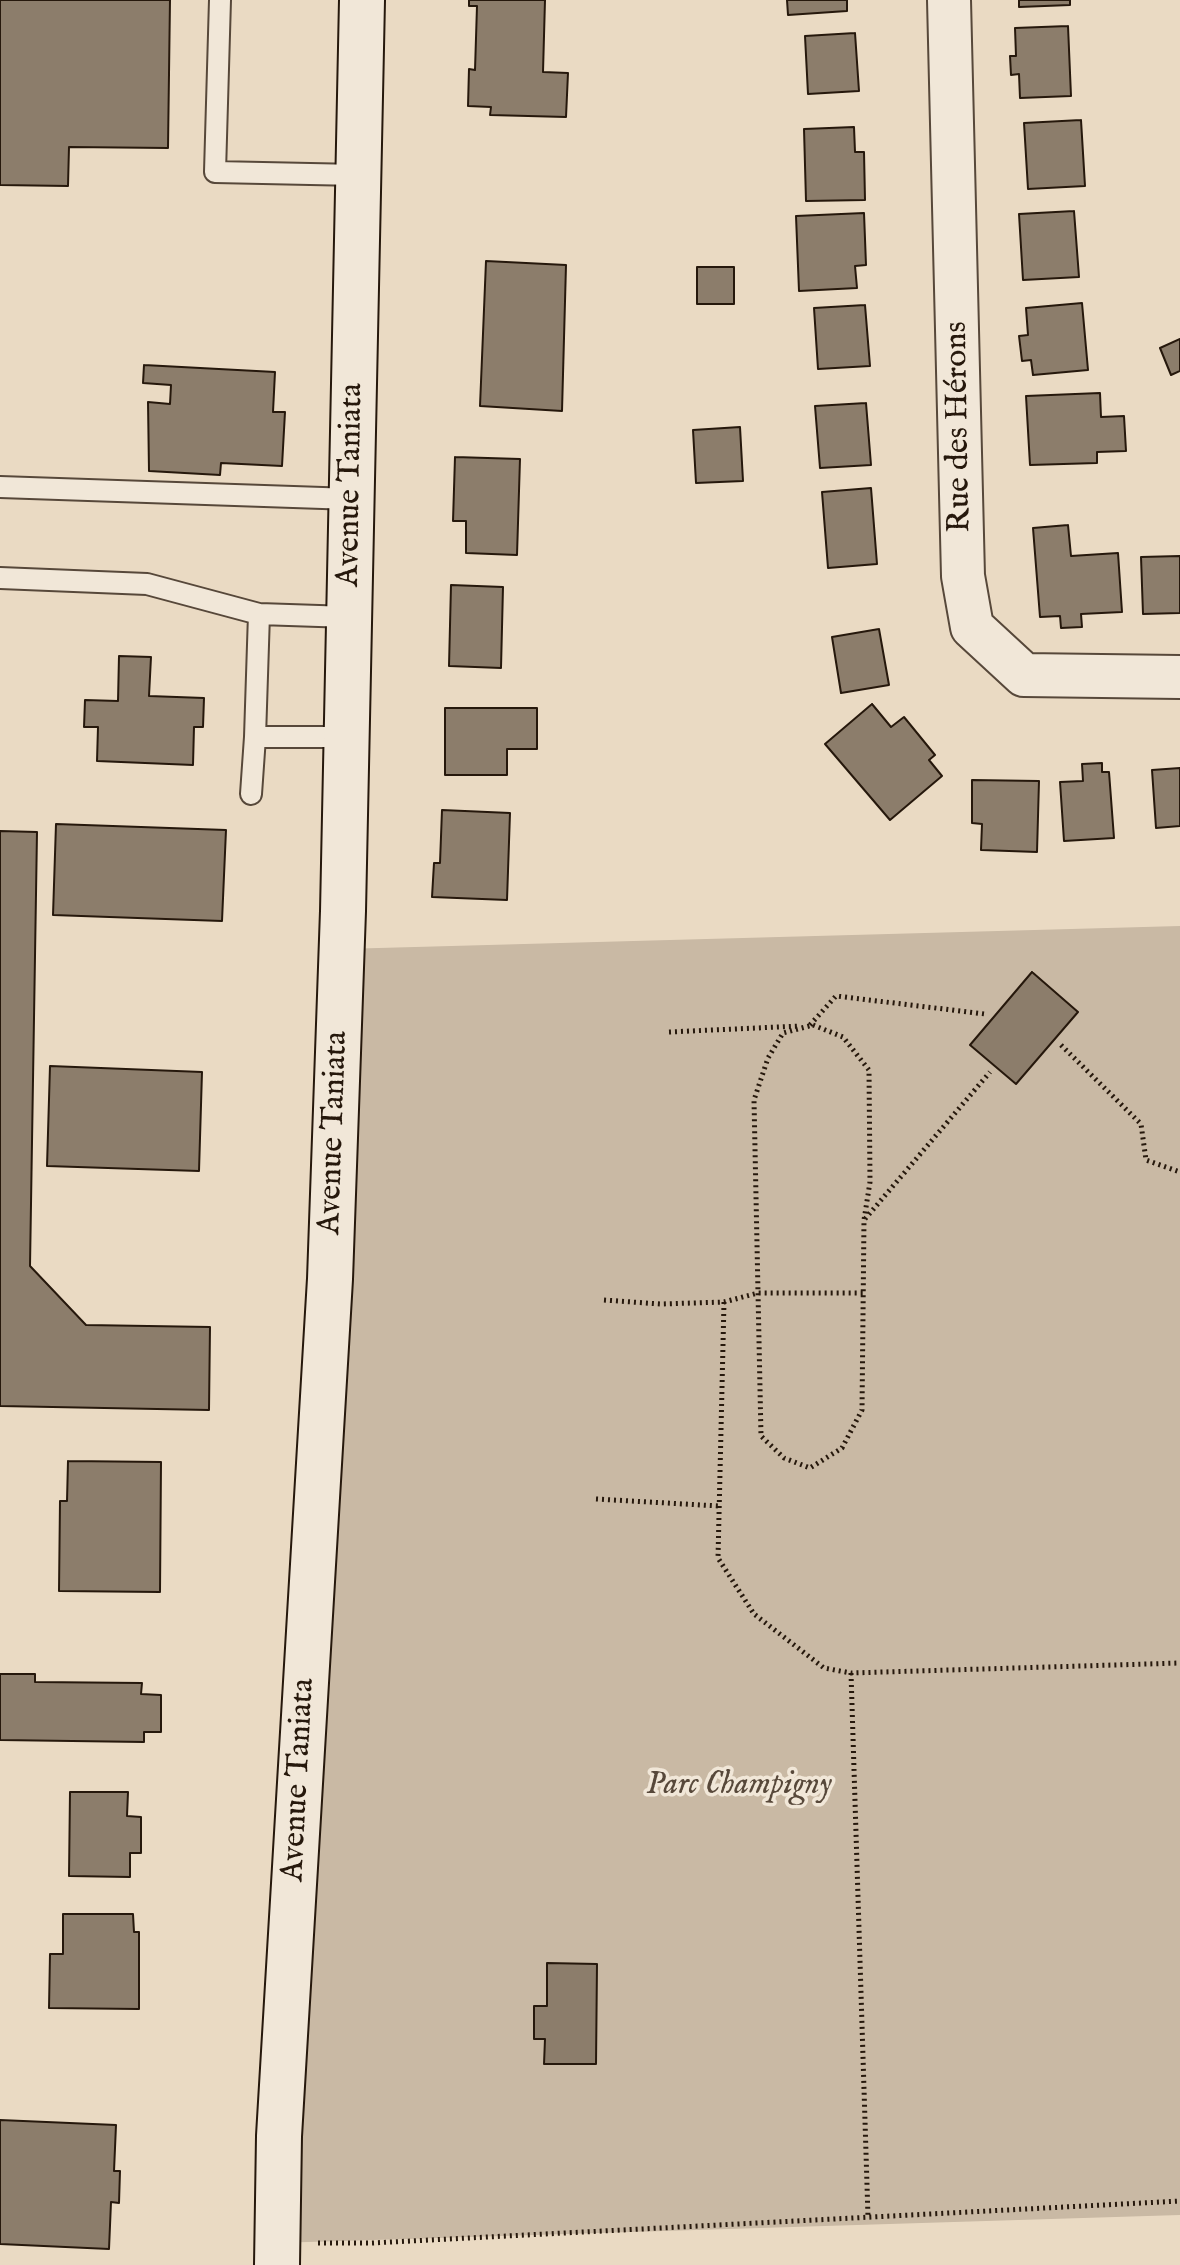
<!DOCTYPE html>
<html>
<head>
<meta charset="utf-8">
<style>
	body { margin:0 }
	canvas { display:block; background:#eadac3 }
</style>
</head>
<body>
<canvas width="1180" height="2265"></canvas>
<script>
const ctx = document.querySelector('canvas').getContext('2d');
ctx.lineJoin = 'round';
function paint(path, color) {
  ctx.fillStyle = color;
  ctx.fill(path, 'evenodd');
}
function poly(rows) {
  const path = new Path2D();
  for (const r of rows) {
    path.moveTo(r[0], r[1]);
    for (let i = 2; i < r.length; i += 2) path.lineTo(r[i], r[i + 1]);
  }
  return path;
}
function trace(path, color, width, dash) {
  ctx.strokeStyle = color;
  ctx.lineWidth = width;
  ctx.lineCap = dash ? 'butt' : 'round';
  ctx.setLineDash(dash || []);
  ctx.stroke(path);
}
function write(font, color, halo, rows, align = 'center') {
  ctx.font = font + ' "IM FELL English",serif';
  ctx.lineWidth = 7;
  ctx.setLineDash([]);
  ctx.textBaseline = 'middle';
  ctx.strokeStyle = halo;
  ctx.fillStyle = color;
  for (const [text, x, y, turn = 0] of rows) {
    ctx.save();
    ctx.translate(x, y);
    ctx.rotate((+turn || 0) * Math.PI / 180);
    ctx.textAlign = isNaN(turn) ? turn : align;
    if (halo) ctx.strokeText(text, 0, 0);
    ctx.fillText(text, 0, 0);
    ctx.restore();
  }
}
const green = poly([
	[1180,926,1180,2215,276,2243,342,949]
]);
const building = poly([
	[0,0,170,0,168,148,69,147,68,186,0,185,0,0],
	[469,0,545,0,543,72,568,73,566,117,490,115,491,107,468,106,469,69,475,70,477,6,469,6,469,0],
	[787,0,847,0,847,11,788,15,787,0],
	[1019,0,1070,0,1070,5,1019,7,1019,0],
	[1068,26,1071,96,1020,98,1019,74,1011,75,1010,56,1016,56,1015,28,1068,26],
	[855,33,859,91,808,94,805,36,855,33],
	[1081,120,1085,186,1028,189,1024,123,1081,120],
	[854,127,855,152,864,152,865,200,806,201,804,129,854,127],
	[1074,211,1079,277,1023,280,1019,214,1074,211],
	[864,213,866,265,855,266,857,288,799,291,796,216,864,213],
	[486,261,566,265,562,411,480,406,486,261],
	[697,267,734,267,734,304,697,304,697,267],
	[1082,303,1088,370,1033,375,1031,360,1022,361,1019,336,1028,335,1026,308,1082,303],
	[865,305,870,366,818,369,814,308,865,305],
	[1180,339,1180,371,1171,375,1160,348,1180,339],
	[144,365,275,372,273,412,285,412,282,466,221,463,220,475,149,471,148,402,170,404,171,385,143,383,144,365],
	[1100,393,1101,417,1124,416,1126,451,1097,452,1097,463,1030,465,1026,396,1100,393],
	[866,403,871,465,820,468,815,406,866,403],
	[740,427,743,481,696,483,693,430,740,427],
	[455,457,520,459,517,555,466,553,466,521,453,521,455,457],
	[871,488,877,564,828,568,822,492,871,488],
	[1068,525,1071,556,1118,553,1122,612,1081,614,1082,627,1061,628,1060,616,1040,617,1033,528,1068,525],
	[1180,556,1180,613,1143,614,1141,557,1180,556],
	[451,585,503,587,501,668,449,666,451,585],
	[879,629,889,685,841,693,832,637,879,629],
	[119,656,151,657,149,696,204,698,203,727,194,727,193,765,97,761,98,727,84,727,85,700,118,701,119,656],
	[872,704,891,727,904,717,935,755,929,760,942,776,890,820,825,744,872,704],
	[445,708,537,708,537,749,507,749,507,775,445,775,445,708],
	[1102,763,1102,772,1109,772,1114,838,1064,841,1060,782,1083,781,1082,764,1102,763],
	[1180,768,1180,826,1156,828,1152,770,1180,768],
	[972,780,1039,781,1037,852,981,850,982,824,972,823,972,780],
	[442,810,510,813,507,900,432,897,434,863,440,863,442,810],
	[56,824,226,830,222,921,53,915,56,824],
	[0,831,37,832,30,1266,86,1325,210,1327,209,1410,0,1406,0,831],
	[1032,972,1078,1012,1016,1084,970,1045,1032,972],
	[50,1066,202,1072,199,1171,47,1166,50,1066],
	[68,1461,161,1462,160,1592,59,1591,60,1501,67,1501,68,1461],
	[0,1674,35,1674,35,1682,142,1683,141,1694,161,1695,161,1732,144,1732,144,1742,0,1740,0,1674],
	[70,1792,128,1792,127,1816,141,1817,141,1853,130,1853,130,1877,69,1876,70,1792],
	[63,1914,133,1914,134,1932,139,1932,139,2009,49,2008,50,1954,63,1954,63,1914],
	[547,1963,597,1964,596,2064,544,2064,545,2039,534,2039,534,2006,547,2006,547,1963],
	[0,2120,116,2125,114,2171,120,2171,119,2203,111,2202,109,2249,0,2244,0,2120]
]);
const path = poly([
	[810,1025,836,996,985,1014],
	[813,1025,843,1037,869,1070,870,1182,864,1220,862,1410,842,1448,810,1468,784,1458,761,1436,754,1100,768,1058,783,1033,813,1025],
	[669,1032,800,1026],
	[1061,1045,1141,1124,1146,1160,1180,1172],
	[865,1219,990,1072],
	[604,1300,660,1304,724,1302,758,1293,865,1293],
	[724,1302,718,1558,754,1614,824,1668,851,1673,1180,1663],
	[596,1499,719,1506],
	[851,1673,868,2217],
	[318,2243,372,2243,1180,2201]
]);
const service = poly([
	[220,0,215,172,358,175],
	[0,487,352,499],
	[0,578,147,584,259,614,349,617],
	[259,614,255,737,345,737],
	[251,794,255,737]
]);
const minor = poly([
	[949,0,963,576,972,627,1024,675,1180,677]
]);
const secondary = poly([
	[277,2265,279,2136,330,1279,343,911,362,0]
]);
const streetNames = [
	["Rue des Hérons",960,427,-91],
	["Avenue Taniata",352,485,-89],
	["Avenue Taniata",335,1133,-88],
	["Avenue Taniata",300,1780,-87]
];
const parkNames = [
	["Parc Champigny",739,1786]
];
paint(green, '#c9b9a4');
paint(building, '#8c7d6b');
trace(building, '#26180c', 2);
trace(service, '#57483a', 24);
trace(minor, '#57483a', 46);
trace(secondary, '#26180c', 48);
trace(path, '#26180c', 5, [2, 4]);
trace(service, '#f1e7d8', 20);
trace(minor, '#f1e7d8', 42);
trace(secondary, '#f1e7d8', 44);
write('32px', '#26180c', '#f1e7d8', streetNames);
write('italic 32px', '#57483a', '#f1e7d8', parkNames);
</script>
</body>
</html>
